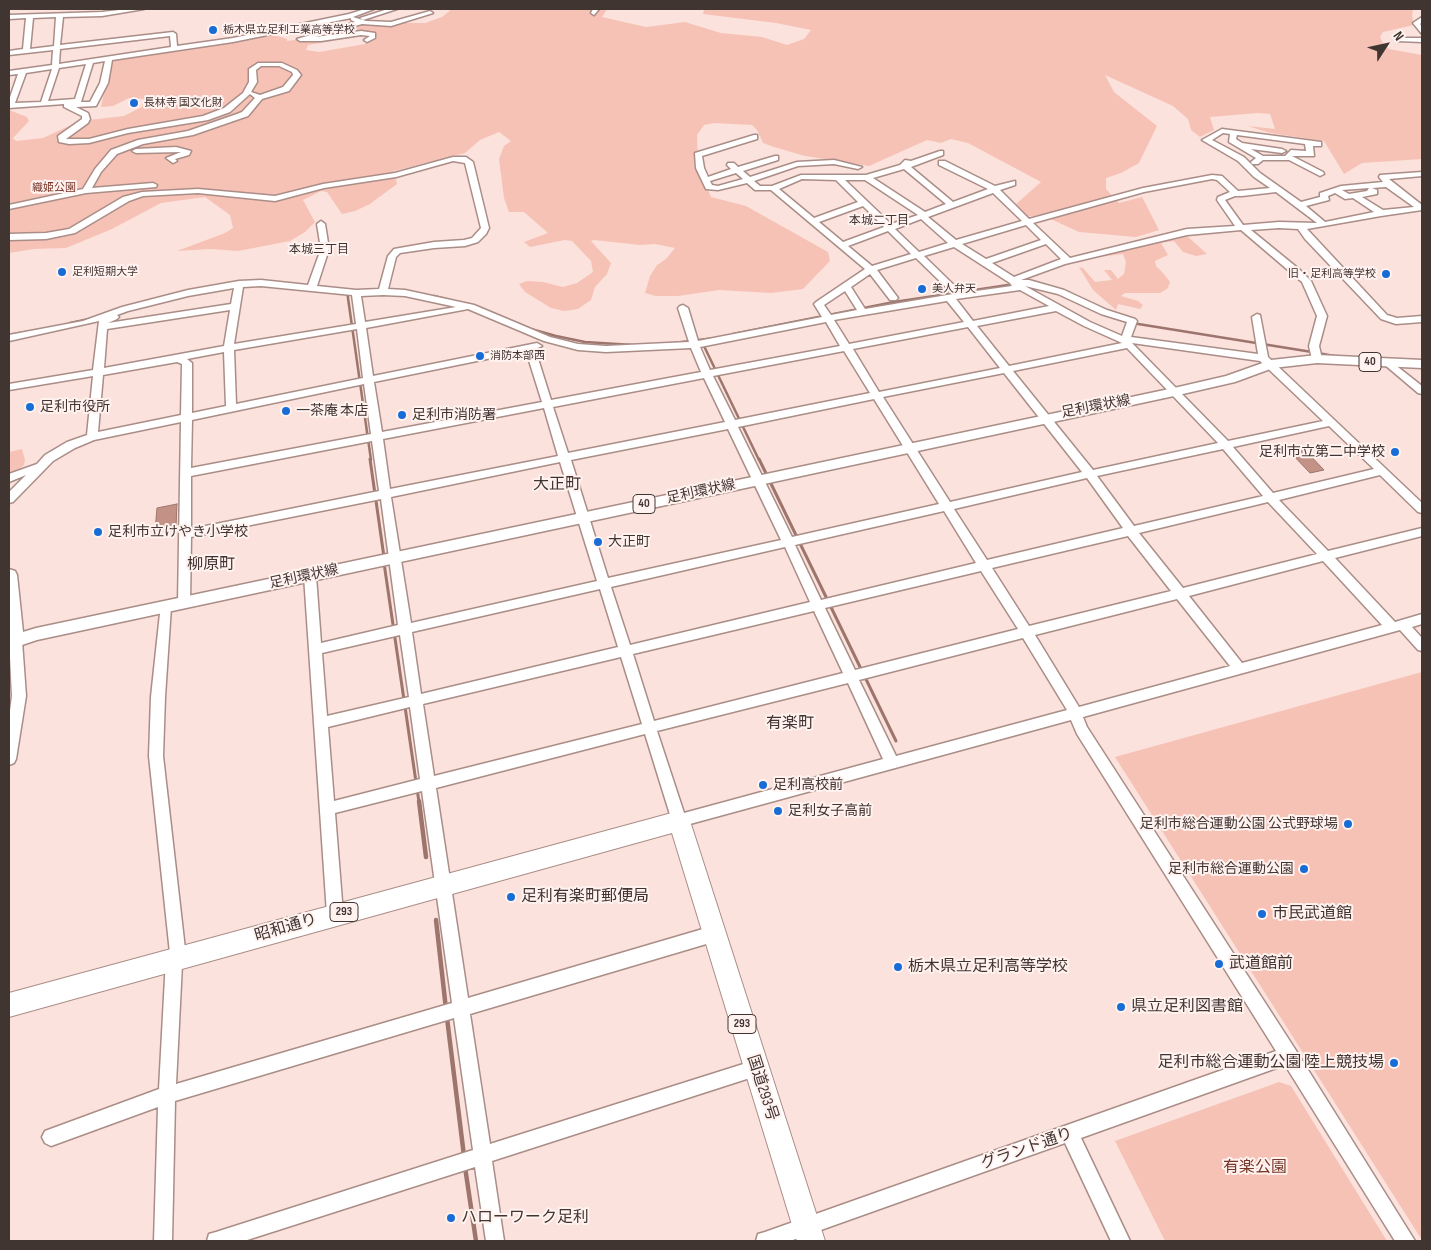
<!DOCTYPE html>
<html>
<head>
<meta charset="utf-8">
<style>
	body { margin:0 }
	#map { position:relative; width:1431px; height:1250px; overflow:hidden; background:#fbe2dc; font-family:"Sofia Sans Condensed",sans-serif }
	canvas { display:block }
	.frame { position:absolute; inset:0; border:10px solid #413532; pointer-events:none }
	.north { position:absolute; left:1361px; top:20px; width:50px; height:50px; -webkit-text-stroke:4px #fff2ef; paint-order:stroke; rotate:55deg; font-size:14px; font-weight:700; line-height:20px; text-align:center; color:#413532 }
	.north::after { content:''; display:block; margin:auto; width:18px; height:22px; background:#413532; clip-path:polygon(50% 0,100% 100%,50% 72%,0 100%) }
</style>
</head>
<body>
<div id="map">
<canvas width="1431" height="1250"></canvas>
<div class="frame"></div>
<div class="north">N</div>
</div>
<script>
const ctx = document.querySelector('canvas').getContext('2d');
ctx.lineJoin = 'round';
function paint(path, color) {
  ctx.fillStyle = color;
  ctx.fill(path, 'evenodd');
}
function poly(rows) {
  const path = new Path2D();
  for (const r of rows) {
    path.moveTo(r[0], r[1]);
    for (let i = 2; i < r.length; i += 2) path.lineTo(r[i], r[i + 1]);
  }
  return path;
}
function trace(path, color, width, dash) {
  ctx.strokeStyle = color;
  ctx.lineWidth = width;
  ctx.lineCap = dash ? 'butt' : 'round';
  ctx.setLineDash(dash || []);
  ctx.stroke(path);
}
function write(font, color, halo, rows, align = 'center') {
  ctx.font = font + ' "Sofia Sans Condensed","Noto Sans JP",sans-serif';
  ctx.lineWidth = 4;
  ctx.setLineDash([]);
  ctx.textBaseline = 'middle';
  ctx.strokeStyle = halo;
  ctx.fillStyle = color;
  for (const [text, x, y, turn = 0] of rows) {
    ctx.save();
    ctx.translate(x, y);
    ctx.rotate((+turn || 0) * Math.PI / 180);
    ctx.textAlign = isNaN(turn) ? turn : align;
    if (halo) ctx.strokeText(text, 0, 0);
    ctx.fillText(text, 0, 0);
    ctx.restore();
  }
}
const green = poly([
	[452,9,607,9,602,17,646,27,685,22,721,33,762,37,787,45,804,39,811,30,776,23,703,14,704,10,711,9,1413,9,1412,16,1414,25,1383,32,1380,37,1384,45,1389,49,1422,55,1422,159,1362,163,1344,174,1324,141,1270,133,1248,126,1275,129,1270,114,1258,113,1210,117,1214,130,1200,137,1191,130,1188,119,1173,106,1105,75,1114,92,1157,126,1139,163,1121,173,1106,178,1106,189,1119,203,1142,197,1159,230,1136,237,1079,232,1042,215,1025,217,1016,204,1041,182,968,143,951,139,941,143,927,140,869,166,805,156,774,147,763,143,757,130,752,125,714,123,704,125,697,135,698,166,711,197,746,206,828,252,830,261,803,289,771,293,719,290,678,296,656,296,645,293,650,276,657,265,666,259,675,248,655,244,640,245,594,240,591,241,611,263,607,274,595,287,591,300,578,309,564,311,551,308,525,292,519,284,527,281,543,282,563,287,577,283,593,272,591,261,572,241,565,240,530,247,524,242,548,233,524,212,509,212,504,198,499,159,504,146,511,141,499,132,480,140,465,153,394,171,397,184,370,204,355,211,342,214,327,192,321,191,303,200,315,222,305,232,290,241,238,251,211,249,177,251,225,233,233,228,230,215,205,197,161,203,112,229,66,248,34,249,9,253,9,110,27,117,29,121,13,138,16,141,43,138,80,121,124,116,142,107,144,99,129,98,113,106,101,107,111,59,189,50,271,34,287,39,287,41,321,36,360,26,378,23,425,23,442,17],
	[368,35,373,39,365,44,319,52,306,50,308,45],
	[1186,235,1207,254,1196,256,1183,252,1174,241,1161,243,1168,255,1155,261,1156,266,1164,274,1170,282,1168,288,1160,293,1125,293,1121,296,1138,301,1143,305,1140,309,1118,304,1116,310,1093,290,1079,267,1083,268,1095,282,1112,280,1104,270,1111,270,1118,279,1124,274,1126,262,1123,254,1091,258],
	[22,449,25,460,24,465,16,472,9,474,9,452],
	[1422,672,1422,1240,1115,757],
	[1279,1082,1291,1086,1387,1241,1165,1241,1115,1141]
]);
const water = poly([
	[1305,450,1324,470,1310,473,1291,453,1305,450],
	[177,504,176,527,155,531,157,508,177,504]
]);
const streamFar2 = poly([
	[347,291,371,460],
	[434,296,450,300],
	[478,307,531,329,556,336,585,342,633,345],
	[120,308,163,297],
	[1114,318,1132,323,1312,352],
	[70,323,89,319],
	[733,334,894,302,1008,285],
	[9,335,25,332],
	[674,343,715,338],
	[703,344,759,460],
	[1318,353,1334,356]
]);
const streamFar1 = poly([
	[370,459,384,557],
	[759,459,896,741],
	[384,563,416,782],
	[417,789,419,802]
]);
const stream = poly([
	[419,801,426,857],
	[436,920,446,1009],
	[447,1018,464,1156],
	[465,1167,476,1241]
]);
const minor = poly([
	[128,9,144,9,102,16,63,17,60,45,173,32,176,34,177,46,233,38,349,14,365,9,374,9,353,17,366,21,391,22,430,11,433,13,391,26,362,24,315,37,361,31,375,33,375,38,367,42,364,40,370,36,361,35,321,41,300,41,297,39,355,22,351,20,351,18,233,42,112,60,108,83,96,106,76,107,88,113,90,119,88,123,66,139,89,139,128,129,203,116,224,108,243,93,249,82,249,69,258,63,282,63,297,70,301,75,289,91,262,99,248,116,193,135,143,144,117,154,101,172,92,188,153,183,157,185,156,187,86,193,9,209,9,205,83,189,95,169,111,150,138,140,188,131,237,114,242,112,255,98,250,94,230,112,208,120,128,133,89,143,69,144,59,142,58,136,82,119,82,116,64,107,64,104,9,108,9,100,18,74,9,75,9,71,52,65,53,50,9,55,9,51,23,49,26,18,9,19,9,15,102,12,128,9],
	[56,17,54,46,30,49,33,18,56,17],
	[170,36,171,47,59,64,60,49,170,36],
	[105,61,100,83,90,102,81,102,93,63,105,61],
	[86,64,75,99,48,101,59,68,86,64],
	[261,66,279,66,292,72,293,75,283,87,260,95,251,92,257,82,256,70,261,66],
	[52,69,41,102,15,103,26,73,52,69],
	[388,9,397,9,363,20,360,18,388,9],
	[593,9,599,9,594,15,591,13,593,9],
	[1422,17,1422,22,1420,24,1422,27,1422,34,1413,23,1422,17],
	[1400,38,1422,38,1422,42,1398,41,1397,40,1400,38],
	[1222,129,1321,142,1321,146,1313,146,1314,156,1292,156,1323,172,1324,174,1320,176,1289,160,1263,160,1258,164,1252,164,1251,162,1256,158,1229,142,1230,134,1223,133,1212,140,1244,157,1260,173,1301,202,1320,197,1320,193,1341,186,1383,182,1379,177,1380,175,1422,172,1422,176,1389,179,1422,205,1422,210,1381,216,1307,229,1387,315,1397,318,1422,316,1422,322,1396,324,1381,319,1305,239,1298,229,1279,228,1251,230,1300,270,1311,281,1327,316,1319,346,1322,359,1317,362,1312,359,1309,346,1317,316,1302,282,1241,230,1187,235,1065,264,1021,280,1029,280,1064,290,1107,310,1135,319,1137,321,1131,337,1258,354,1252,317,1257,314,1260,315,1268,357,1422,503,1422,513,1418,512,1380,475,1279,500,1328,551,1422,528,1422,536,1335,558,1395,622,1422,614,1422,624,1412,627,1422,638,1422,651,1418,650,1400,630,1083,717,1087,727,1295,1049,1415,1241,1395,1241,1285,1065,1081,1138,1130,1241,1111,1241,1065,1143,790,1241,756,1241,758,1234,765,1232,1276,1051,1077,734,1071,720,679,827,674,826,672,821,645,734,436,788,468,998,713,926,719,929,721,934,719,939,713,942,470,1014,490,1144,756,1060,762,1062,764,1068,762,1074,756,1076,492,1161,504,1241,486,1241,475,1167,244,1241,207,1241,209,1234,216,1232,473,1150,454,1018,175,1101,172,1241,154,1241,158,1107,51,1146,45,1143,42,1137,45,1131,159,1089,166,959,170,953,149,756,151,697,161,604,169,604,171,607,165,697,163,756,186,958,182,964,176,1084,452,1003,422,791,335,813,343,914,340,919,335,921,330,919,327,914,304,576,310,572,316,576,321,643,398,625,381,499,191,537,190,603,188,606,184,608,180,606,178,603,181,422,94,440,75,448,53,461,13,502,9,503,9,492,26,475,9,482,9,474,37,464,45,455,67,442,87,435,93,376,9,390,9,384,93,370,99,321,9,341,9,335,83,321,122,307,188,290,239,281,261,280,308,285,321,249,317,224,321,221,325,224,329,249,317,286,356,290,379,289,388,256,394,249,434,242,464,240,472,238,481,228,465,163,453,161,396,177,324,188,275,201,198,193,143,196,129,201,75,233,46,239,9,240,9,234,46,233,69,229,123,197,142,192,198,189,275,196,323,184,395,173,453,157,466,157,473,162,489,228,486,234,478,242,465,246,434,248,400,253,396,257,388,289,405,290,474,305,550,337,578,344,606,346,689,342,678,308,680,306,683,305,688,308,698,341,822,317,814,304,816,302,865,269,771,190,755,190,747,183,718,190,706,189,696,168,695,153,754,135,757,135,757,139,702,156,704,168,708,177,731,169,727,165,728,163,734,163,738,167,775,156,778,156,778,160,743,171,750,177,797,162,834,160,862,167,858,169,834,164,798,166,754,181,760,186,772,186,801,175,866,175,900,165,905,160,911,161,940,151,943,151,943,155,911,167,953,202,988,189,939,165,939,161,945,161,995,186,1015,181,1015,185,1000,190,1029,219,1143,188,1212,175,1222,176,1238,191,1270,188,1254,177,1238,161,1202,140,1222,129],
	[1237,135,1305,144,1306,151,1291,150,1285,156,1263,156,1251,149,1282,153,1286,151,1282,149,1242,143,1236,139,1237,135],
	[904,169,946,204,925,212,873,178,904,169],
	[736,173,743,179,718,186,712,185,710,181,736,173],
	[802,179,836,180,858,202,814,218,779,189,802,179],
	[1212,179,1217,180,1230,192,1218,197,1217,200,1235,226,1187,229,1070,258,1033,223,1144,192,1212,179],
	[845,180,865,180,918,215,891,224,845,180],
	[1386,187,1414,207,1383,210,1362,197,1377,194,1377,190,1372,188,1386,187],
	[1369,188,1367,191,1349,194,1342,190,1369,188],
	[1276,192,1317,223,1279,222,1243,225,1225,200,1235,196,1242,196,1276,192],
	[993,193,1022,221,956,240,928,217,993,193],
	[1335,193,1345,199,1353,198,1374,212,1325,222,1306,206,1329,200,1328,196,1335,193],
	[863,206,884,227,843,242,819,222,863,206],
	[921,219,948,243,919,252,895,229,921,219],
	[1026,225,1041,240,986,259,962,244,1026,225],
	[888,231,911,254,872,266,848,246,888,231],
	[1046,244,1061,259,1014,277,992,263,1046,244],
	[954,247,1010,283,1012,286,962,293,924,256,954,247],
	[916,258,953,294,865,309,851,287,870,274,890,300,896,300,898,298,877,270,916,258],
	[261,286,352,295,356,324,234,344,243,287,261,286],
	[1025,286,1058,294,1101,314,1127,322,1122,336,1090,322,1025,286],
	[234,288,231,304,108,323,117,319,119,317,117,315,128,311,188,296,234,288],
	[1020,290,1049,306,973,321,956,299,1020,290],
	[845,291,857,310,831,315,824,305,845,291],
	[383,295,405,296,456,307,365,322,361,296,383,295],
	[947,301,964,322,849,344,834,320,947,301],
	[468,309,544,341,578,350,606,352,691,348,701,372,551,400,535,349,542,346,537,343,373,376,366,328,468,309],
	[230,310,224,346,104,368,107,329,230,310],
	[1056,311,1084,326,1122,343,1009,366,977,326,1056,311],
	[826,322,840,346,710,370,700,347,826,322],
	[968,327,1000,368,879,392,853,349,968,327],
	[357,329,363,378,236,404,234,350,357,329],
	[1132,343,1260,361,1323,421,1228,441,1132,343],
	[1127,348,1218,443,1093,470,1013,371,1127,348],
	[526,351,542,402,382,432,374,382,526,351],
	[844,351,870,393,735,420,713,376,844,351],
	[224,352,226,406,192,413,192,363,187,359,224,352],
	[177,362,182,364,181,415,98,432,103,375,177,362],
	[1004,373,1082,472,950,502,883,397,1004,373],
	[704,378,725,422,568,453,553,407,704,378],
	[364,384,371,434,191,468,192,420,364,384],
	[874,399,939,504,792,537,738,427,874,399],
	[544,408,558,456,390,489,383,439,544,408],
	[1329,426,1374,469,1273,493,1233,447,1329,426],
	[728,429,781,540,608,578,571,460,728,429],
	[372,441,379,491,191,529,191,476,372,441],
	[1223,449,1263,496,1134,526,1097,476,1223,449],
	[560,462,597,581,411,623,391,497,560,462],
	[1087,478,1123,528,987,560,954,509,1087,478],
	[1268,502,1317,554,1183,588,1139,533,1268,502],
	[944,511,976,563,821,600,795,545,944,511],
	[1128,536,1171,591,1029,626,992,568,1128,536],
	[785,547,810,602,630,645,611,587,785,547],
	[1323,561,1382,625,1242,663,1189,596,1323,561],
	[981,571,1018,629,855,670,825,608,981,571],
	[600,589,618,647,421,694,412,632,600,589],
	[1177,599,1230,666,1079,707,1035,635,1177,599],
	[814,611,843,673,654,721,633,654,814,611],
	[400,635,409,697,327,716,322,653,400,635],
	[1023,638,1067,710,896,756,859,680,1023,638],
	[621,657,642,724,434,776,423,704,621,657],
	[848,683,883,759,684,813,657,731,848,683],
	[410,707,420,779,334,801,328,727,410,707],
	[176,147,191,151,189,155,175,159,177,161,173,163,166,158,181,152,136,153,132,151,136,149,176,147],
	[1389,360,1422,386,1422,394,1418,393,1385,365,1384,363,1389,360],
	[16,636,20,637,22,641,26,696,16,759,14,763,9,765,9,718,12,696,9,639,16,636]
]);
const major = poly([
	[1317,355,1422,360,1422,368,1317,363,1273,368,1235,382,1174,396,37,640,16,647,10,646,9,643,9,569,15,571,17,575,23,632,36,628,1174,388,1226,376,1271,360,1317,355]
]);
const highway = poly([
	[679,811,687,814,690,821,825,1241,797,1241,672,833,9,1017,9,993,679,811]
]);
const markers = [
	[213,30,5,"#176cd6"],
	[134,103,5,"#176cd6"],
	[62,272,5,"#176cd6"],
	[1386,274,5,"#176cd6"],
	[922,289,5,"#176cd6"],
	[480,356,5,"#176cd6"],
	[30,407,5,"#176cd6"],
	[286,411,5,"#176cd6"],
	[402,415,5,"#176cd6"],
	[1395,452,5,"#176cd6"],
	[98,532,5,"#176cd6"],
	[598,542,5,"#176cd6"],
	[763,785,5,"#176cd6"],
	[778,811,5,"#176cd6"],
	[1348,824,5,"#176cd6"],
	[1304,869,5,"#176cd6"],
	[511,897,5,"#176cd6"],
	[1262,914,5,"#176cd6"],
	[1219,964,5,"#176cd6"],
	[898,967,5,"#176cd6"],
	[1121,1007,5,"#176cd6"],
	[1394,1063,5,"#176cd6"],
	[451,1218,5,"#176cd6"]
];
const farPoinames = [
	["栃木県立足利工業高等学校",223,30],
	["長林寺 国文化財",144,103],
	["足利短期大学",72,272],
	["旧・足利高等学校",1376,274,"right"],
	["美人弁天",932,289],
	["消防本部西",490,356]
];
const farParknames = [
	["織姫公園",54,188]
];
const farNeighbourhoodnames = [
	["本城二丁目",879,221],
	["本城三丁目",319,250]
];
const shields = [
	[1370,362,22],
	[644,504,22],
	[344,912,28],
	[742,1024,28]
];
const shieldNames = [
	["40",1370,362],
	["40",644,504],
	["293",344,912],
	["293",742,1024]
];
const poiNames = [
	["足利市役所",40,407],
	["一茶庵 本店",296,411],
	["足利市消防署",412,415],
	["足利市立第二中学校",1385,452,"right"],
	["足利市立けやき小学校",108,532],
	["大正町",608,542],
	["足利高校前",773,785],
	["足利女子高前",788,811],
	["足利市総合運動公園 公式野球場",1338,824,"right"],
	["足利市総合運動公園",1294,869,"right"]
];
const streetNames = [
	["足利環状線",1096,407,-11],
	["足利環状線",701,492,-12],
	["足利環状線",304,577,-12]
];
const quarterNames = [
	["大正町",557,485],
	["柳原町",211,565],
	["有楽町",790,724]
];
const nearPoinames = [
	["足利有楽町郵便局",521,897],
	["市民武道館",1272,914],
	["武道館前",1229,964],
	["栃木県立足利高等学校",908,967],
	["県立足利図書館",1131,1007],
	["足利市総合運動公園 陸上競技場",1384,1063,"right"],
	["ハローワーク足利",461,1218]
];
const nearStreetnames = [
	["昭和通り",286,928,-16],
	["国道293号",762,1088,72],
	["グランド通り",1027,1149,-19]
];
const nearParknames = [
	["有楽公園",1255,1168]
];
paint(green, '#f7c2b6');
paint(water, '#c49186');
trace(water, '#9d756d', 1);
trace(streamFar2, '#9d756d', 2.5);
trace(streamFar1, '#9d756d', 3);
trace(stream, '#9d756d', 4.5);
trace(minor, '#aa8d87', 3);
trace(major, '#aa8d87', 3);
trace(highway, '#aa8d87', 2);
paint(minor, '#fff');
paint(major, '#fff');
paint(highway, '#fff');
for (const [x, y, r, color] of markers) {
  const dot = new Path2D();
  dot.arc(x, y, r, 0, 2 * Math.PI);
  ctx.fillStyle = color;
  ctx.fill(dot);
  trace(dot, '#fff2ef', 2);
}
write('11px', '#413532', '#fff2ef', farPoinames, 'left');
write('11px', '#78372a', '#fff2ef', farParknames);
write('12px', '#413532', '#fff2ef', farNeighbourhoodnames);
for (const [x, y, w] of shields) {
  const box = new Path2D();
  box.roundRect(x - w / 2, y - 9.5, w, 19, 4);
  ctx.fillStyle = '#fff2ef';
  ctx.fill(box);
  trace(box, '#413532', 1);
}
write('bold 12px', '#413532', null, shieldNames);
write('14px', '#413532', '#fff2ef', poiNames, 'left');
write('14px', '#413532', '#fff2ef', streetNames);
write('16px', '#413532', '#fff2ef', quarterNames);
write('16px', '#413532', '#fff2ef', nearPoinames, 'left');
write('16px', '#413532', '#fff2ef', nearStreetnames);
write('16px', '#78372a', '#fff2ef', nearParknames);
</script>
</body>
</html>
